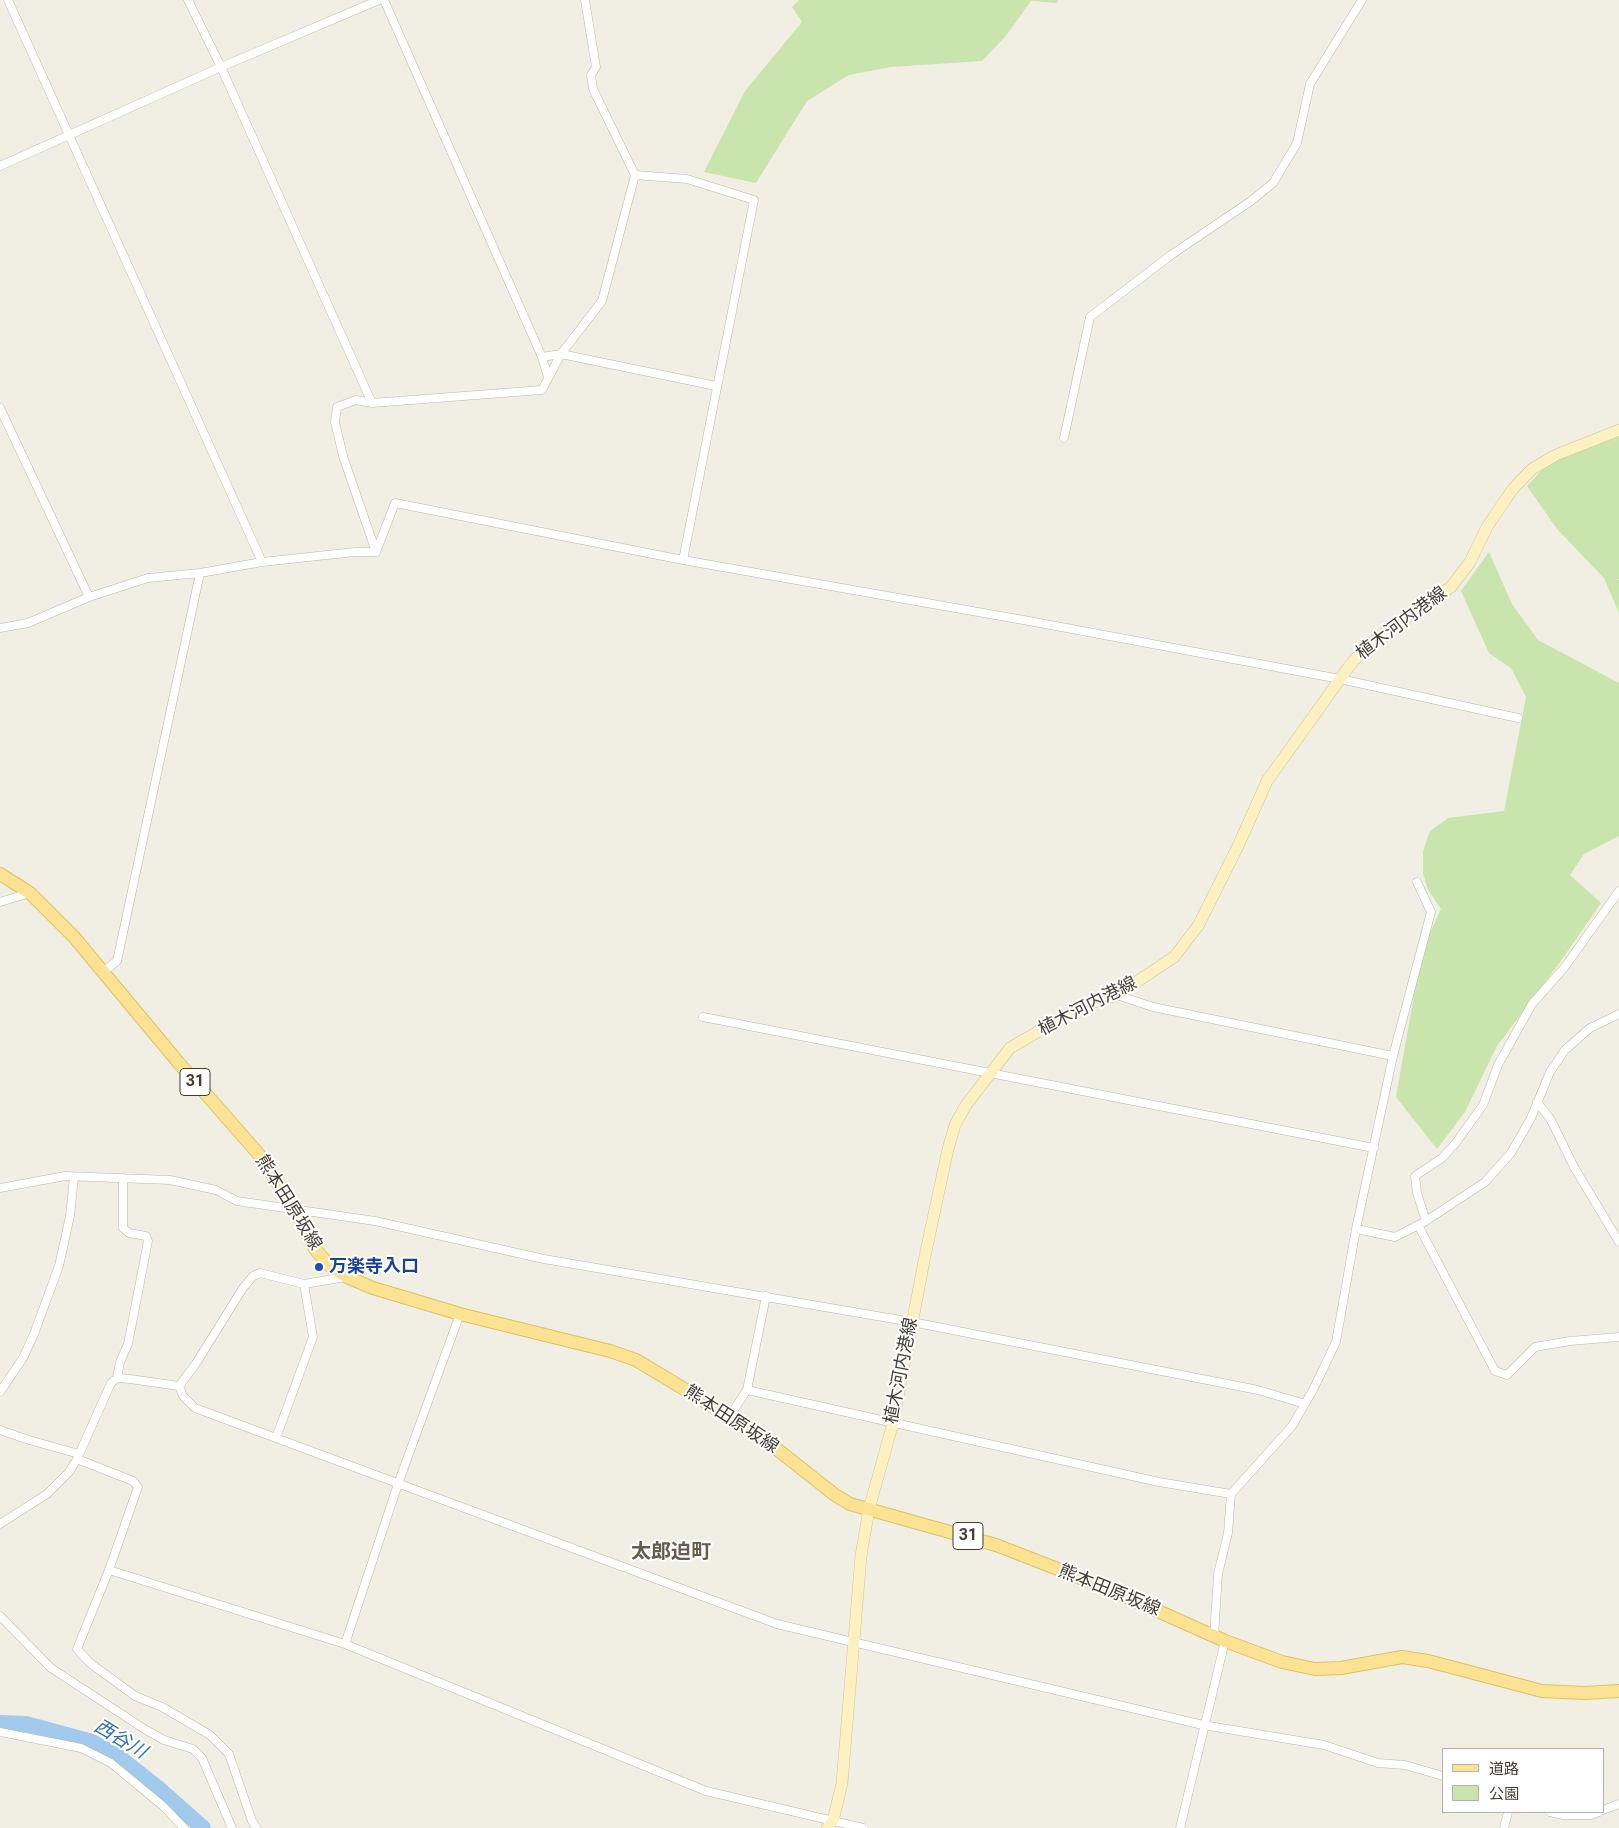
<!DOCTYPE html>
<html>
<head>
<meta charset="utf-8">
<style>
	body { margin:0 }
	#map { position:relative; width:1619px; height:1828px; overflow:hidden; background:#f1eee4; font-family:Roboto,"Noto Sans JP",sans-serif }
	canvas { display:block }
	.legend { position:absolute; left:1442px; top:1748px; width:162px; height:65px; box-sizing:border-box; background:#fff; border:1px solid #b4b2ae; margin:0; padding:6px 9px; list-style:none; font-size:15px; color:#433e34 }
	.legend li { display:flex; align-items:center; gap:10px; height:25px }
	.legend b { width:25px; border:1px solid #b4b2ae }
</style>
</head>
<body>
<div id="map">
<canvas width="1619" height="1828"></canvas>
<ul class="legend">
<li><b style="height:6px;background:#fbe393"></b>道路</li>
<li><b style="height:14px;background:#c9e5ad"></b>公園</li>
</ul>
</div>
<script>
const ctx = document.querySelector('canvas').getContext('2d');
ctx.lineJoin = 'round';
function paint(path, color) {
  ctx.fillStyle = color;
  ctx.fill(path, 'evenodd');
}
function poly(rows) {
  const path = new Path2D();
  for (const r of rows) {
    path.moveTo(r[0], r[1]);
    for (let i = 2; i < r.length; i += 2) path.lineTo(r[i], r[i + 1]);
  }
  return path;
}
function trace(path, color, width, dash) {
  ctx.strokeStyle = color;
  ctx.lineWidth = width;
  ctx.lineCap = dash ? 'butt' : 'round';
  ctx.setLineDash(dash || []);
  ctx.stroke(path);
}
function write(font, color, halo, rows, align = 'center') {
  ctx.font = font + ' Roboto,"Noto Sans JP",sans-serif';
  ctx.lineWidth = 4;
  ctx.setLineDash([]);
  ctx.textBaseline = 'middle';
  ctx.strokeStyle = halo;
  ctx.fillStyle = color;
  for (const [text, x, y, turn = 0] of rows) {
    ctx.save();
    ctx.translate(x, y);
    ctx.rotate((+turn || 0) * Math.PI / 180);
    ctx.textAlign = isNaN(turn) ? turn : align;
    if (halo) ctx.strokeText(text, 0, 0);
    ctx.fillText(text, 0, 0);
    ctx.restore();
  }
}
const green = poly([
	[799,0,1058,0,1057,3,1031,1,1005,37,982,61,891,67,849,75,807,101,756,183,704,172,745,91,802,22,792,7],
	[1619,430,1619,579,1617,579,1619,580,1619,613,1604,578,1557,529,1527,486,1556,455],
	[1489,552,1512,604,1538,640,1619,683,1619,836,1584,854,1570,875,1601,903,1558,965,1497,1046,1465,1112,1437,1149,1396,1097,1422,950,1441,909,1428,890,1423,873,1423,851,1430,831,1448,818,1504,811,1526,697,1511,668,1489,653,1461,591]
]);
const river = poly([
	[0,1723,26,1724,92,1742,116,1755,158,1788,203,1828]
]);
const street = poly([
	[8,0,262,562],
	[188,0,221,67,372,403],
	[384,0,542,357,548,377],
	[0,166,221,67,379,0],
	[635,175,687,179,754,200,683,560],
	[542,357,561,354,716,386],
	[0,408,89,597],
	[1064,438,1090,317,1171,255,1251,201,1273,183,1297,143,1310,84,1362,0],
	[376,552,395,503,683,560,1029,621,1340,679,1518,718],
	[0,628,28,623,89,597,148,578,200,573,262,562,355,552,376,552,343,456,335,422,337,407,356,400,372,403,542,390,561,354,602,301,635,175,593,89,591,75,596,67,585,0],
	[0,902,30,893],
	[103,972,117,961,200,573],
	[1117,995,1153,1007,1393,1056,1356,1229,1336,1342,1313,1390,1292,1426,1231,1494,1228,1533,1218,1574,1214,1636],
	[703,1017,1374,1148],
	[1393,1056,1431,912,1417,882],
	[1537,1102,1551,1120,1574,1167,1619,1242],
	[0,1188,65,1176,170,1180,216,1190,237,1201,375,1221,544,1259,912,1322,1258,1390,1305,1404],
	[1426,1221,1485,1182,1511,1153,1531,1118,1550,1072,1565,1050,1590,1028,1619,1014],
	[1418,1225,1495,1371,1507,1375,1535,1347,1570,1341,1619,1337],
	[1356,1229,1395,1237,1426,1221,1417,1193,1415,1176,1442,1158,1455,1144,1483,1105,1498,1065,1532,1004,1564,968,1619,891],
	[117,1378,120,1362,128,1344,148,1241,146,1236,129,1233,123,1228,123,1178],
	[179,1386,183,1396,195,1408,777,1624,1203,1725,1324,1745,1378,1763,1405,1765,1443,1776],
	[179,1386,195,1365,243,1288,253,1276,260,1273,304,1284,346,1277],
	[747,1390,1159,1482,1231,1494],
	[0,1392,23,1358,34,1334,59,1266,70,1216,74,1177],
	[729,1417,747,1390,766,1296],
	[0,1430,29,1440,79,1454],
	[276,1438,313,1337,304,1284],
	[77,1459,133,1481,138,1487,109,1570,77,1649,90,1663,135,1696,162,1707,210,1735,229,1754,252,1821,257,1828],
	[0,1524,47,1494,69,1472,77,1459,111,1383,117,1378,130,1379,179,1386],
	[109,1570,345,1644,706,1791,863,1828],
	[0,1616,51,1668,146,1730,164,1740,193,1749,202,1758,232,1828],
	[345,1644,398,1484,460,1314],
	[0,1732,81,1748,111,1763,163,1806,184,1828],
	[1603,1810,1619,1804],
	[1550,1812,1563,1815,1591,1815,1599,1812],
	[1180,1828,1225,1641],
	[1504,1828,1508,1812]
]);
const secondary = poly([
	[827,1828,833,1821,842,1783,861,1556,869,1509,893,1423,925,1256,948,1149,955,1125,966,1105,1010,1048,1082,1006,1117,995,1174,957,1198,926,1239,844,1267,781,1353,661,1379,637,1451,587,1470,562,1487,527,1512,490,1532,469,1556,455,1619,430]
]);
const primary = poly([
	[0,874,30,893,74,937,178,1062,262,1158,295,1210,315,1249,329,1265,347,1277,373,1288,460,1314,610,1351,636,1360,754,1431,835,1495,850,1504,996,1545,1104,1587,1225,1641,1282,1662,1315,1669,1341,1668,1402,1657,1428,1661,1542,1691,1585,1693,1619,1691]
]);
const markers = [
	[319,1267,5,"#1a4fb4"]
];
const shields = [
	[195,1082,30],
	[968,1536,30]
];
const shieldNames = [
	["31",195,1082],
	["31",968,1536]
];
const streetNames = [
	["植木河内港線",1402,624,-37],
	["植木河内港線",1088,1007,-27],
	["熊本田原坂線",288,1203,58],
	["植木河内港線",902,1371,-79],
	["熊本田原坂線",731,1420,33],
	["熊本田原坂線",1109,1591,22]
];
const transitNames = [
	["万楽寺入口",329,1267]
];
const waterNames = [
	["西谷川",120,1740,31]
];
const quarterNames = [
	["太郎迫町",671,1553]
];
paint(green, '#c9e5ad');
trace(river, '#a1caed', 16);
trace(street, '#bcb6a7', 9);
trace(secondary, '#d0c395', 12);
trace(primary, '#dfc064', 14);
trace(street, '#fff', 8);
trace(secondary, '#fdf1c2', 11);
trace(primary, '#fbe393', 12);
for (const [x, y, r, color] of markers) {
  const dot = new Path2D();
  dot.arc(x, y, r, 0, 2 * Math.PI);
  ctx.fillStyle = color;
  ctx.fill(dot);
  trace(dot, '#fff', 2);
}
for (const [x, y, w] of shields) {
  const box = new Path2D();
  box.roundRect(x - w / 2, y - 13.5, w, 27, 4);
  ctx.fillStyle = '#fff';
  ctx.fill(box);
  trace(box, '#433e34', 1);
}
write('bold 16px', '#433e34', null, shieldNames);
write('18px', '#433e34', '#fff', streetNames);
write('bold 18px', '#164399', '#fff', transitNames, 'left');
write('italic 19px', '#3171ab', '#fff', waterNames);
write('bold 20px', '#655c4c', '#fff', quarterNames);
</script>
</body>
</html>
